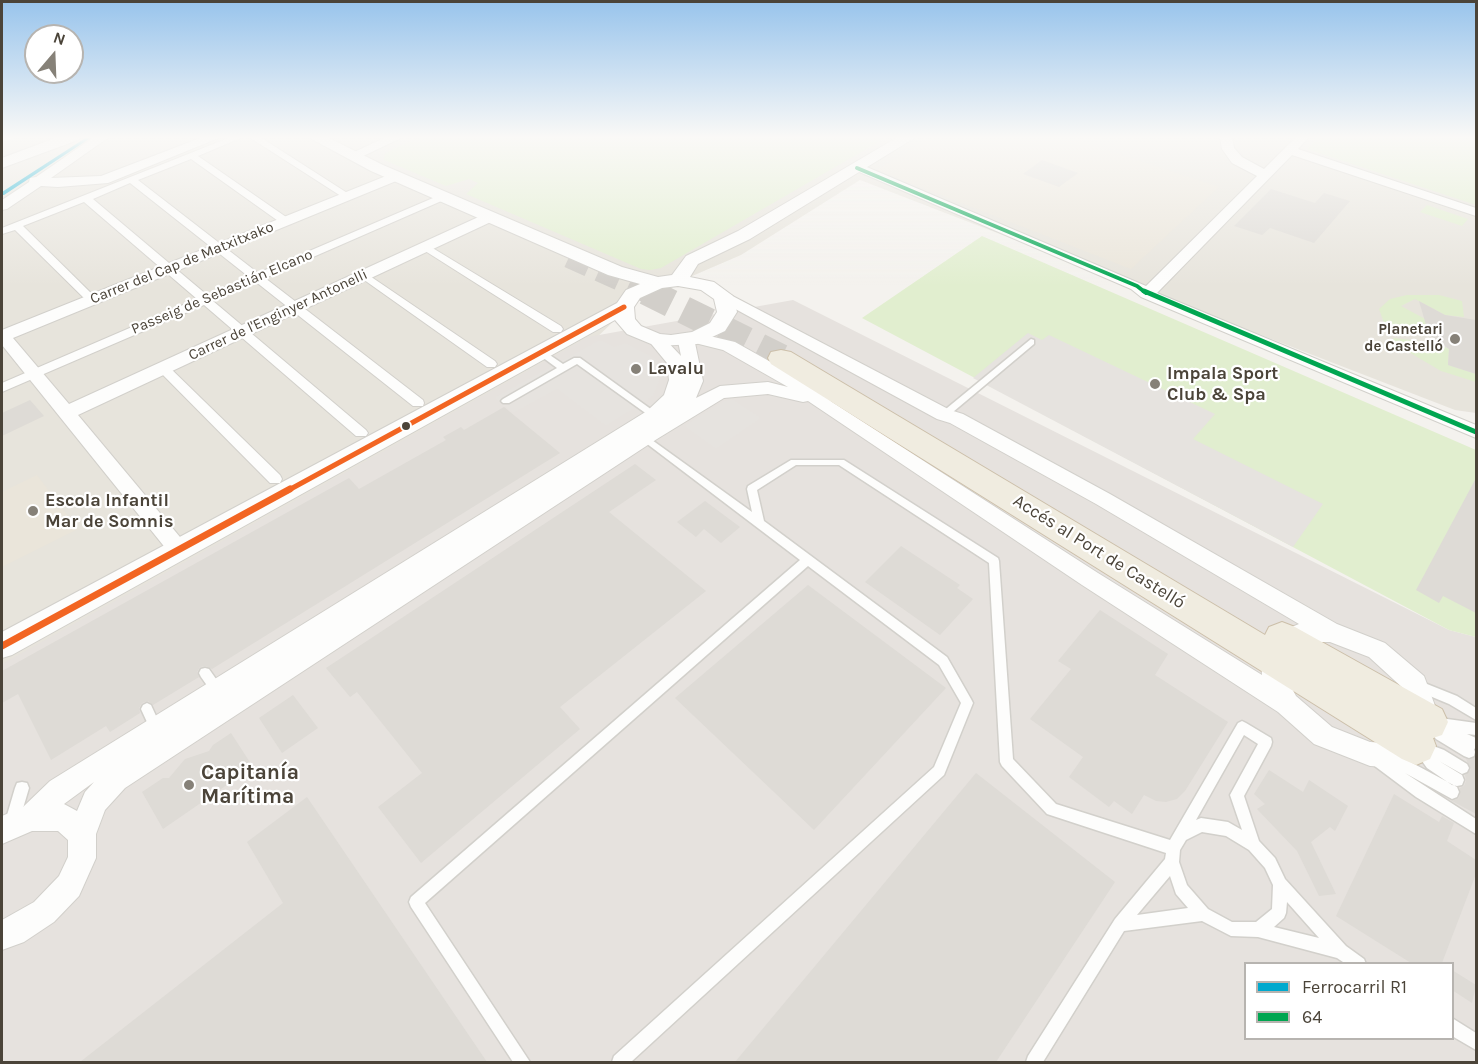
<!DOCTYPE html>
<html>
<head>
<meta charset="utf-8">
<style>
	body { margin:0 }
	#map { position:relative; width:1478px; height:1064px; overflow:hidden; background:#f4f2ee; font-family:Karla,sans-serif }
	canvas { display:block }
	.frame { position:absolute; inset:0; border:3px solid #4b4439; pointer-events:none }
	.legend { position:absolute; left:1244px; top:962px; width:210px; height:78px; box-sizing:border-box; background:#fff; border:2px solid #b7b4b0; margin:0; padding:8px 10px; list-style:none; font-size:18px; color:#4b4439 }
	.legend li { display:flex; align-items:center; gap:12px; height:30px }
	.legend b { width:30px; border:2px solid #b7b4b0 }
	.north { position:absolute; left:24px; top:24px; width:60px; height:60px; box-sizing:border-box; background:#fff; border:2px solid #b7b4b0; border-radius:50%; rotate:19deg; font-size:16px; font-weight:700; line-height:24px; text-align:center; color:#4b4439 }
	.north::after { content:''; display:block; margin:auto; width:21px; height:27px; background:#868178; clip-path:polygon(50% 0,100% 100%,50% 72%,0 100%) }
</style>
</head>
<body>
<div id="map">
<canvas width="1478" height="1064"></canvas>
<div class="frame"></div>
<ul class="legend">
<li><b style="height:8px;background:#00a9ce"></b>Ferrocarril R1</li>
<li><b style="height:8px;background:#00a651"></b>64</li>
</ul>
<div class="north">N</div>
</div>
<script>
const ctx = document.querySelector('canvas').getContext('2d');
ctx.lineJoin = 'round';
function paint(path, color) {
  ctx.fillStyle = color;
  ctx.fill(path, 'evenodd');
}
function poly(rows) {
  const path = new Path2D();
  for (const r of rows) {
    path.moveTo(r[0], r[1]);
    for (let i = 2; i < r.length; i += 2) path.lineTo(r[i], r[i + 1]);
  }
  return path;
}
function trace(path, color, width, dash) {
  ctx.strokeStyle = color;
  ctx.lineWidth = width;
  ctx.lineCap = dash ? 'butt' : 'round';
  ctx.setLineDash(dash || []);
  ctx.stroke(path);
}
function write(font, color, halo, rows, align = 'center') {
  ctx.font = font + ' Karla,sans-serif';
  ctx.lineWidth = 4.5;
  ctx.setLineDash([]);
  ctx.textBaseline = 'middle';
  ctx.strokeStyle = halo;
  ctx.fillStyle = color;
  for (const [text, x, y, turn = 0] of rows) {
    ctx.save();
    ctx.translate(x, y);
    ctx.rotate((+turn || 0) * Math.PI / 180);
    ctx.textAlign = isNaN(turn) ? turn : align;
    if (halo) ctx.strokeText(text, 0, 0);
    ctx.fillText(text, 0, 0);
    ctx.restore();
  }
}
const residential = poly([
	[14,137,1476,137,1476,413,1455,410,860,180,741,255,669,286,642,294,591,343,2,665,2,142]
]);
const industrial = poly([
	[793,300,1449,630,1476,637,1476,1062,2,1062,2,664,588,337],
	[1246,964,1452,964,1452,1038,1246,1038]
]);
const education = poly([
	[932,137,1067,137,1219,187,1131,269,877,170],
	[37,475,78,529,2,567,2,492]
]);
const green = poly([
	[420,137,887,137,661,268,650,270,641,269,466,194,478,183,469,179,446,186,384,160,385,154,393,149],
	[1318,137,1476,137,1476,205,1307,149],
	[1427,205,1468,219,1462,226,1420,212],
	[982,236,1476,450,1476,637,1449,630,862,318],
	[1407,295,1439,295,1462,301,1464,317,1445,315,1415,299,1401,306,1427,320,1426,329,1403,333,1387,331,1379,309,1390,299],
	[1393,338,1437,343,1449,349,1448,365,1476,374,1476,382,1441,371,1395,344]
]);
const parking = poly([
	[1028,333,1042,340,1049,335,1215,414,1193,439,1323,504,1293,547,973,378],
	[600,340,614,347,625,343,658,360,661,377,653,396,606,426,557,389,513,413,494,398],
	[732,399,761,418,716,449,684,426,722,402]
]);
const building = poly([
	[1042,160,1078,173,1059,187,1023,174],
	[1271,189,1315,203,1324,193,1350,201,1314,243,1270,228,1262,235,1234,226],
	[1419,301,1445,315,1476,320,1476,374,1448,365,1449,349,1429,335],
	[30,400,44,416,2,436,2,413],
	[504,407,560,453,212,669,206,666,200,667,197,672,199,677,153,705,148,701,142,703,139,708,140,713,110,732,106,726,51,760,18,694,2,703,2,671,349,478,359,489,446,440,443,437,461,427,464,430],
	[635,464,656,480,609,512,706,591,560,707,580,729,421,863,378,807,422,773,357,692,350,697,326,668],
	[1476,478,1476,613,1443,596,1439,603,1416,590],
	[705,501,740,527,721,543,704,529,696,537,677,522],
	[901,546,960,585,957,588,973,599,940,635,865,582],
	[808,585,946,688,814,830,675,698],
	[1100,610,1168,654,1155,675,1228,722,1185,791,1177,799,1166,802,1156,801,1144,795,1132,814,1114,801,1109,807,1069,777,1083,757,1030,719,1071,669,1058,661],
	[293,695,318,728,282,753,259,718],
	[231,733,253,767,163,829,142,792,163,778,169,778,185,759,209,751,213,745],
	[1476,755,1476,814,1452,801,1459,798,1460,788,1464,786,1466,781,1465,775,1471,769,1466,759,1470,760],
	[1269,770,1303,792,1309,780,1348,806,1335,831,1330,827,1311,842,1336,894,1319,896,1297,851,1257,809,1265,804,1254,794],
	[976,773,1115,882,996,1062,735,1062],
	[1394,794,1439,822,1442,816,1454,823,1447,841,1476,860,1476,874,1442,963,1411,963,1336,916],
	[307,797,487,1062,80,1062,283,903,247,842],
	[1452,970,1476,985,1472,1003,1452,990]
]);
const trunkTunnelFar1 = poly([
	[569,257,649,293]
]);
const trunkTunnel = poly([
	[646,291,781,358]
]);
const service = poly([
	[1031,339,1034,340,1034,344,947,417,941,417,939,415,941,413,1031,339],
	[541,349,563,364,574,358,580,358,659,415,657,417,651,417,577,364,509,403,503,403,501,401,503,399,557,368,538,354,538,350,541,349],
	[645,435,752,512,747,489,748,486,791,460,844,460,998,558,999,561,1013,759,1056,804,1170,840,1238,723,1242,721,1246,723,1271,738,1272,742,1271,746,1244,796,1259,841,1275,858,1285,879,1346,946,1364,959,1366,964,1346,964,1337,958,1258,937,1231,936,1202,921,1124,931,1043,1062,1026,1062,1028,1056,1115,919,1165,859,1166,853,1047,814,1002,766,1000,762,989,563,839,465,796,465,757,490,764,521,947,657,971,699,973,703,944,775,631,1062,612,1062,614,1056,934,767,961,703,939,665,808,566,425,903,530,1062,513,1062,411,907,409,902,411,897,800,560,642,440,640,438,642,436,645,435],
	[1244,735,1258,744,1230,795,1242,830,1228,822,1201,818,1196,820,1244,735],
	[1202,832,1226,836,1249,850,1265,868,1273,885,1272,909,1256,922,1232,922,1208,909,1187,885,1179,862,1180,850,1186,840,1202,832],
	[1170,876,1176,894,1188,908,1137,915,1170,876],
	[1287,902,1319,938,1274,927,1284,918,1286,913,1287,902],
	[205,668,209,669,221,686,223,690,221,694,217,695,213,694,201,677,199,673,201,669,205,668],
	[1417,680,1457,696,1476,708,1476,720,1449,704,1413,689,1411,685,1413,681,1417,680],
	[147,703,151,705,162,729,160,733,156,735,152,733,141,709,143,705,147,703],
	[1440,718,1476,723,1476,735,1467,734,1476,738,1476,748,1474,749,1475,752,1474,756,1469,758,1464,756,1436,739,1429,731,1427,727,1430,721,1440,718],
	[1420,741,1444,750,1467,764,1469,768,1467,772,1462,774,1439,761,1462,775,1464,780,1462,785,1457,786,1452,785,1427,768,1415,751,1414,747,1415,743,1420,741],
	[1390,751,1457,787,1459,792,1457,797,1452,799,1405,773,1476,819,1476,834,1416,797,1372,764,1370,760,1372,756,1377,754,1384,757,1385,753,1390,751],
	[22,782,27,783,29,788,19,822,17,827,12,829,7,827,5,822,15,788,17,783,22,782],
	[1452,1018,1476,1033,1476,1050,1452,1036,1452,1018]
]);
const pedestrian = poly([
	[231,137,243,137,198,156,289,219,289,223,281,223,191,159,138,180,258,273,440,195,446,195,446,199,265,278,423,400,424,403,423,406,413,406,256,282,213,301,366,430,368,433,366,436,356,436,204,305,2,392,2,383,197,299,84,202,23,226,96,298,96,302,88,302,15,230,2,234,2,228,231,137],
	[130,183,249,277,207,295,93,199,130,183],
	[249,137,260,137,352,196,344,198,249,137],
	[426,244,561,326,563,329,561,332,553,332,422,249,421,247,426,244],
	[364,272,495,361,497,364,495,367,487,367,360,277,360,273,364,272],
	[163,364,167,365,280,475,282,479,280,483,270,483,159,371,157,368,163,364]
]);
const minor = poly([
	[94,137,109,137,51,178,101,176,203,137,221,137,108,183,58,187,41,186,7,209,2,210,2,200,29,182,30,178,36,177,94,137],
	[386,137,403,137,357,159,352,160,346,156,386,137],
	[1220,137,1232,137,1234,148,1242,157,1264,169,1296,137,1309,137,1298,149,1476,208,1476,216,1292,155,1157,293,1476,425,1476,438,1141,297,1131,289,850,168,852,165,862,165,1146,286,1257,176,1232,163,1222,149,1220,137],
	[396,172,403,176,401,179,13,338,69,404,485,214,495,214,497,217,495,220,78,415,190,549,187,555,179,557,171,555,2,345,2,330,396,172],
	[723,291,950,410,963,414,1110,494,1337,624,1385,643,1424,676,1427,684,1441,722,1425,755,1387,767,1370,766,1314,744,1278,712,1082,585,808,401,803,402,768,394,724,398,657,439,125,788,105,810,96,834,96,858,79,896,54,922,24,942,2,950,2,920,34,902,59,876,68,857,68,840,58,831,32,831,2,844,2,816,23,807,50,781,647,411,664,395,669,380,667,363,648,340,650,336,656,335,662,336,681,356,678,341,680,337,689,337,691,334,697,333,735,342,810,384,832,402,1098,573,1262,675,1261,659,1277,633,1299,624,1096,504,950,423,937,419,717,299,715,296,723,291],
	[695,343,723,350,788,387,768,382,720,386,696,398,703,381,695,343],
	[1306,642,1330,642,1369,657,1405,690,1415,721,1407,737,1387,743,1370,742,1332,727,1296,696,1287,679,1285,660,1293,647,1306,642],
	[94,782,85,792,77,811,64,804,94,782]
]);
const tertiary = poly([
	[58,137,80,137,78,140,2,168,2,158,58,137],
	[308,137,327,137,383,165,622,267,658,277,672,275,686,256,738,231,898,137,916,137,750,239,698,264,690,277,714,282,733,296,737,312,725,331,697,344,656,346,627,334,615,320,12,655,2,658,2,632,617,303,626,290,640,284,608,275,371,171,308,137],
	[678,286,701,290,714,299,717,312,710,323,692,332,671,335,660,334,641,326,635,319,634,307,640,298,662,288,678,286]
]);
const trunk = poly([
	[781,350,791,352,1265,635,1269,627,1282,622,1295,627,1442,709,1448,722,1442,735,1433,738,1436,746,1430,759,1416,765,1402,759,771,364,768,358,771,352,781,350]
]);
const bus1Far1 = poly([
	[857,168,1137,286,1146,293]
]);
const bus1 = poly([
	[1144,291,1476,432]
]);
const bus2Far1 = poly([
	[287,491,624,307]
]);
const bus2 = poly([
	[2,646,290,489]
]);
const rail1 = poly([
	[87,137,92,137,4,195,2,195,2,192,87,137]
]);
const markers = [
	[1455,339,6,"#868178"],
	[636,369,6,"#868178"],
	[1155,384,6,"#868178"],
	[406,426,5,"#4b4439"],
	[33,511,6,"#868178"],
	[189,785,6,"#868178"]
];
const farStreetnames = [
	["Carrer del Cap de Matxitxako",182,263,-22],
	["Passeig de Sebastián Elcano",222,292,-23],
	["Carrer de l'Enginyer Antonelli",278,315,-25]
];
const farPoinames = [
	["Planetari",1443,330],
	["de Castelló",1443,347]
];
const poiNames = [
	["Lavalu",648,369],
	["Impala Sport",1167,374],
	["Club & Spa",1167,395],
	["Escola Infantil",45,501],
	["Mar de Somnis",45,522]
];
const streetNames = [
	["Accés al Port de Castelló",1099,552,32]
];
const nearPoinames = [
	["Capitanía",201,773],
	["Marítima",201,797]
];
paint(residential, '#e7e4dc');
paint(industrial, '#e6e2de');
paint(education, '#eae5da');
paint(green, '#e1eecf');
paint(parking, '#e6e3df');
paint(building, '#dedbd6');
trace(trunkTunnelFar1, '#d2cfca', 22, [22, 11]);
trace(trunkTunnel, '#d2cfca', 28, [28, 14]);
trace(service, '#d2d0cb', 3);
trace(pedestrian, '#d2d0cb', 2);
trace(minor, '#d2d0cb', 2);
trace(tertiary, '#d2d0cb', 2);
trace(trunk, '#ccbfa9', 2);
paint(service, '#fdfdfc');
paint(pedestrian, '#fdfdfc');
paint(minor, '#fdfdfc');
paint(tertiary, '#fdfdfc');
paint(trunk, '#f0ece0');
trace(bus1Far1, '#00a651', 4);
trace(bus1, '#00a651', 5);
trace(bus2Far1, '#f26522', 5);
trace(bus2, '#f26522', 7);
paint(rail1, '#00a9ce');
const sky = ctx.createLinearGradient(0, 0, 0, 286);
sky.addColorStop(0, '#98c4ec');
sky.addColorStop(0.48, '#faf9f7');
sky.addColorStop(1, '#faf9f700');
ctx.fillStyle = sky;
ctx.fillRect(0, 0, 1478, 286);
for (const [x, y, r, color] of markers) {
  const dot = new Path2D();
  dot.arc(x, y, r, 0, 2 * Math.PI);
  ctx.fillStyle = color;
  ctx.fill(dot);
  trace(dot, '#fff', 2);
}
write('15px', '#4b4439', '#fff', farStreetnames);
write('bold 15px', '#4b4439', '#fff', farPoinames, 'right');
write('bold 18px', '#4b4439', '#fff', poiNames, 'left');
write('18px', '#4b4439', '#fff', streetNames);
write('bold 21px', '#4b4439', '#fff', nearPoinames, 'left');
</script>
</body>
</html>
